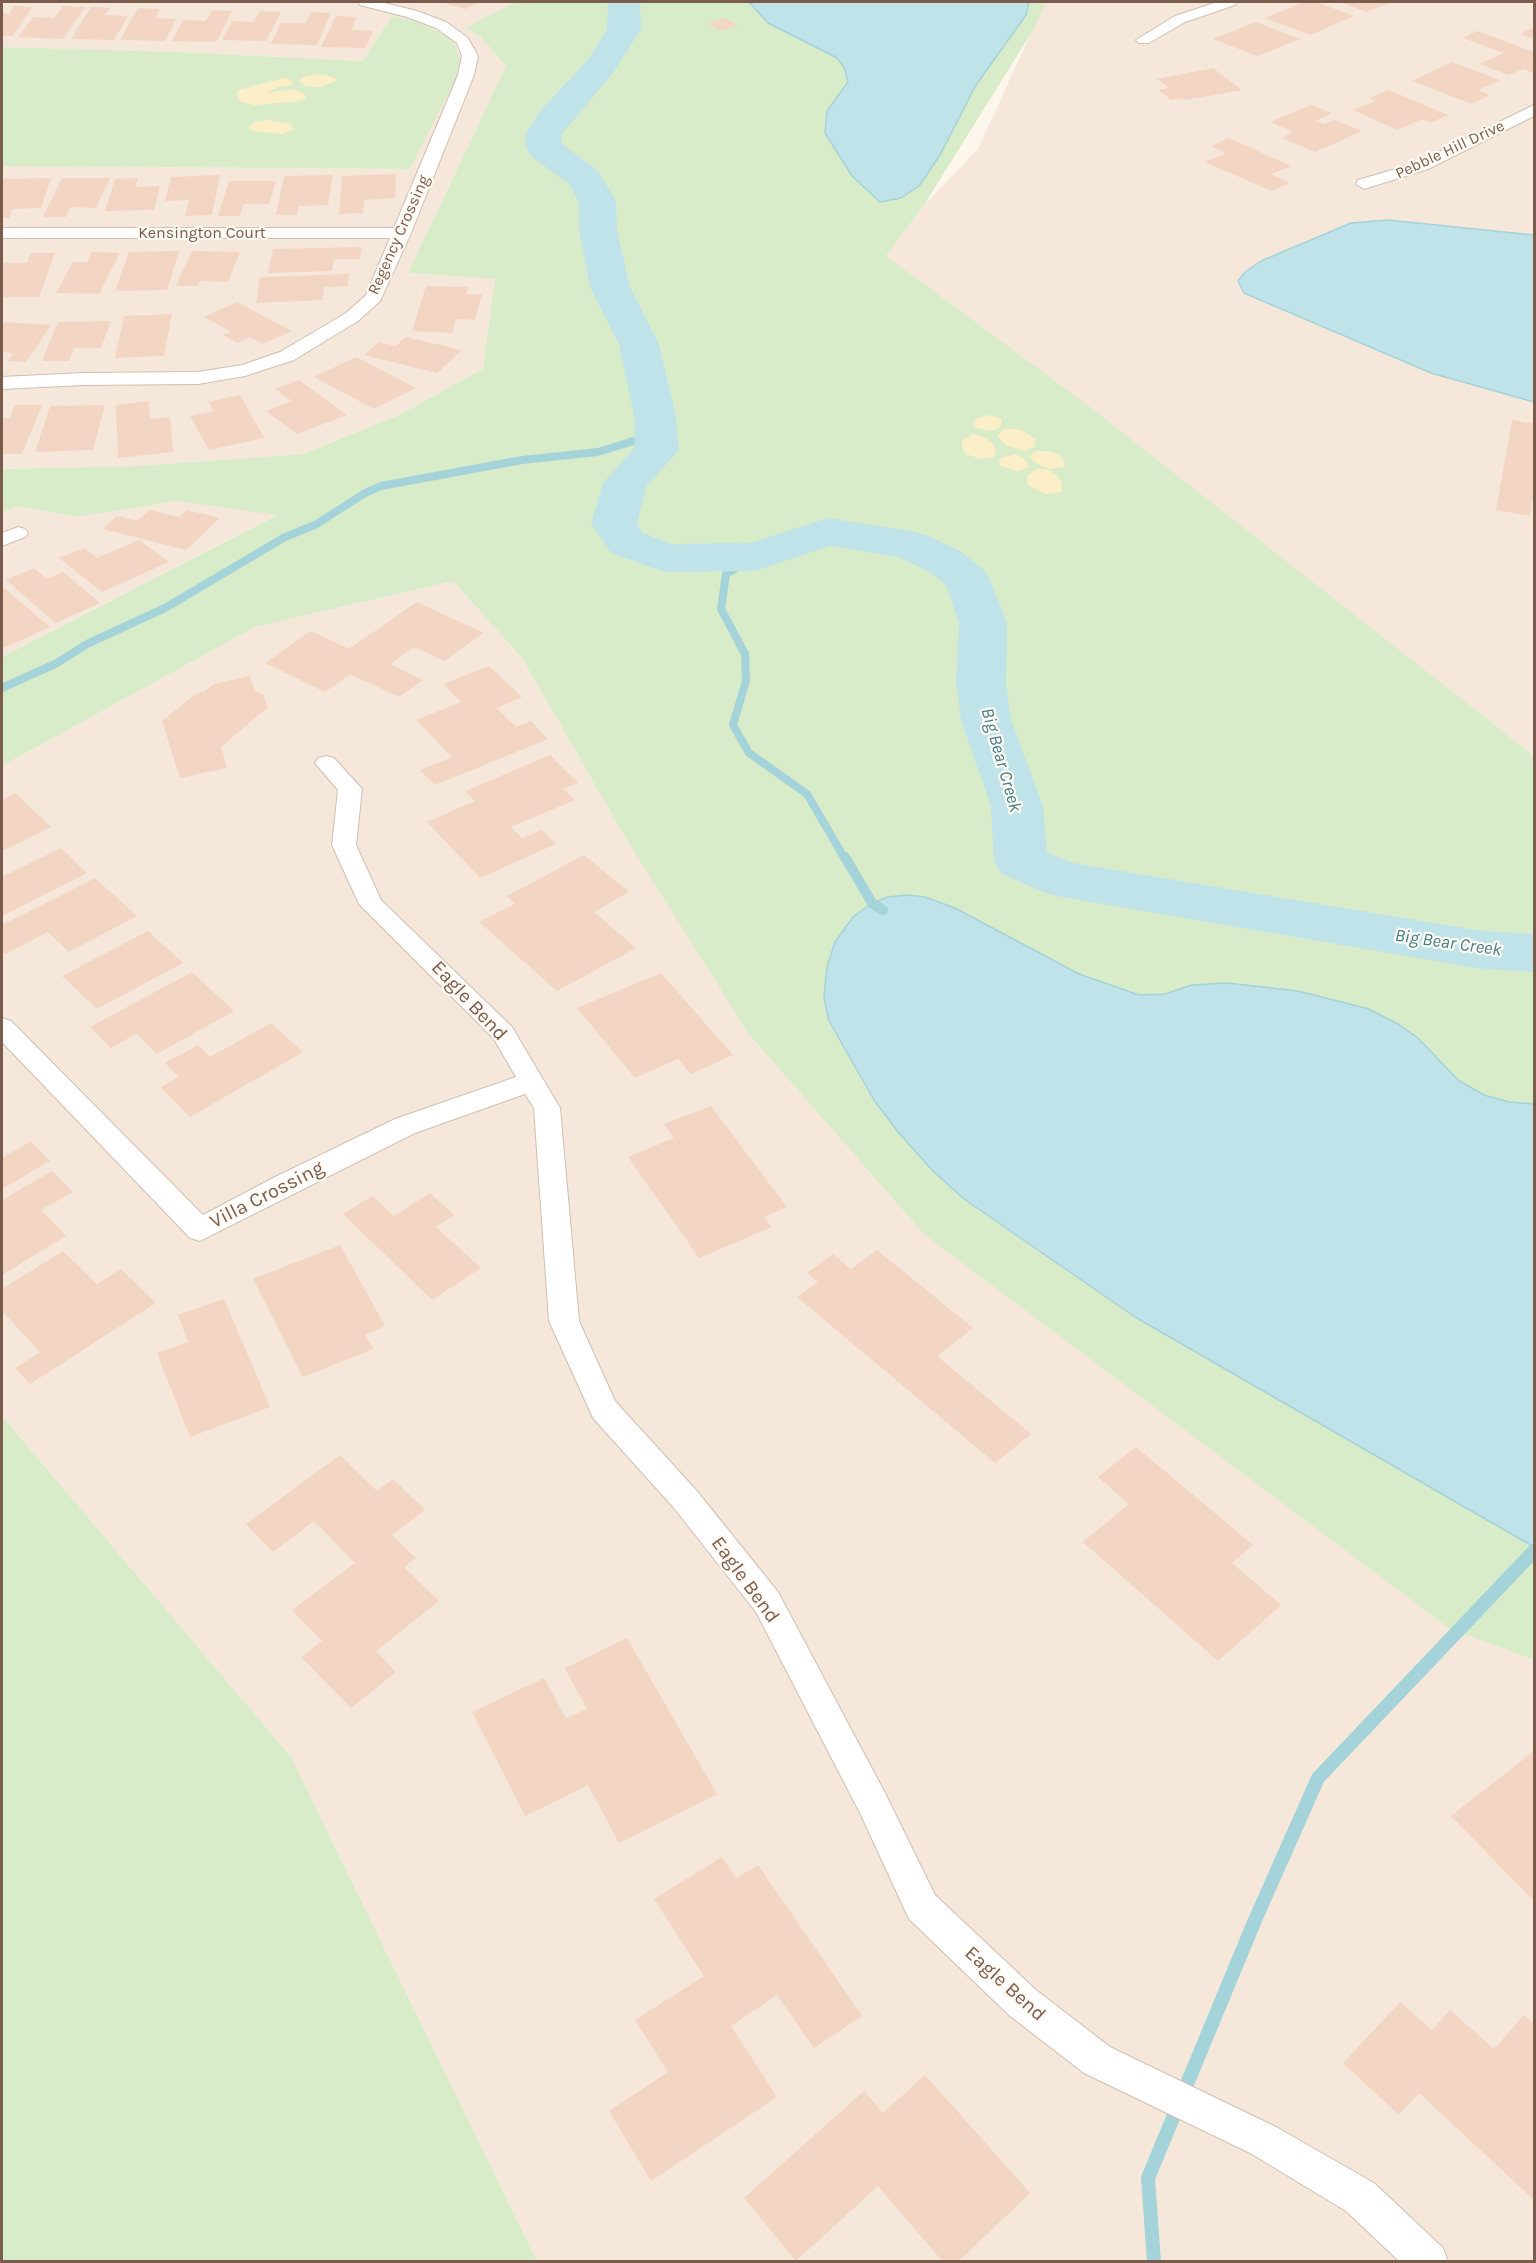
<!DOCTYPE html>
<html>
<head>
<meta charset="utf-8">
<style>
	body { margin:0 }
	#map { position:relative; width:1536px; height:2263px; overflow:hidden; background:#fdf6ec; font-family:Karla,sans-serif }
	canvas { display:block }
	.frame { position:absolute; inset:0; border:3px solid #7a5c4d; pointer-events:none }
</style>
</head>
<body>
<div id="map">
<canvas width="1536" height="2263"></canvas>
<div class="frame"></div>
</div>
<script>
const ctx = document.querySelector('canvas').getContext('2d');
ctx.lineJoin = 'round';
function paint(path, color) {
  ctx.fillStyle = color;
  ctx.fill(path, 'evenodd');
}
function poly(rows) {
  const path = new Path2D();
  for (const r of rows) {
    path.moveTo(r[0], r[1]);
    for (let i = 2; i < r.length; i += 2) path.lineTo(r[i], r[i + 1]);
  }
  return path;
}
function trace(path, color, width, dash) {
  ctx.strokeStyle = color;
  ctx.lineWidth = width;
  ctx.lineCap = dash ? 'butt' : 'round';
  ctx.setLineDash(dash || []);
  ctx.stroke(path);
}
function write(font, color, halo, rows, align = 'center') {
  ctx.font = font + ' Karla,sans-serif';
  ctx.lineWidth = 4.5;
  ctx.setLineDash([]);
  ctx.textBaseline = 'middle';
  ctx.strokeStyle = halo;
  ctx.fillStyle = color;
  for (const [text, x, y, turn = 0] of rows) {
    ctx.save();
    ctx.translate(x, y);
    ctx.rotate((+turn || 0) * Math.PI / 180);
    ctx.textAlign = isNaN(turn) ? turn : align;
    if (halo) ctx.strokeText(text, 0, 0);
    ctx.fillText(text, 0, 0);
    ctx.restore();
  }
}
const residential = poly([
	[2,2,516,2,466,27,481,36,506,66,408,273,495,279,483,369,399,415,303,454,135,466,2,469,2,166,410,169,364,61,177,52,2,47],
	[1045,2,1534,2,1534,756,886,256,924,205,978,149],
	[177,501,278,514,2,657,2,513,17,506,76,517],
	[453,581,522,658,625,837,1449,1627,1534,1660,1534,2261,537,2261,291,1757,2,1416,2,766,255,627]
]);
const green = poly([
	[516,2,1046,2,1035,27,924,205,886,256,1086,404,1534,756,1534,1660,1449,1628,925,1235,749,1034,625,837,522,658,453,581,255,627,2,766,2,657,277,515,177,501,76,517,17,506,2,513,2,469,135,466,303,454,399,415,483,369,495,279,408,273,506,66,481,37,466,27],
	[392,16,421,23,453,40,462,66,410,169,2,166,2,47,177,52,363,61],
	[2,1416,291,1757,537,2261,2,2261]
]);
const sand = poly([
	[317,74,333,77,337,81,319,87,306,86,299,81,302,77],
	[284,78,291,80,293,85,278,87,266,93,293,89,304,93,306,98,300,101,255,105,242,102,237,98,238,90],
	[268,120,290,124,294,129,282,134,253,131,248,127,255,122],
	[987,415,1002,419,1000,428,989,431,974,427,974,421,976,419],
	[1005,429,1016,429,1027,433,1035,439,1034,447,1024,451,1006,445,998,437,1001,431],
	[973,434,984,437,992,443,996,451,993,457,981,459,966,454,962,447,962,440],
	[1035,451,1047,451,1058,454,1064,461,1064,467,1050,469,1039,465,1029,457],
	[1015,454,1024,458,1029,467,1018,471,1000,466,999,459],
	[1036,469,1046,469,1055,474,1062,481,1061,492,1046,494,1033,488,1027,483,1028,475]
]);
const water = poly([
	[749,2,1029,2,1026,15,976,85,940,155,919,186,901,198,880,202,852,176,825,133,827,111,848,82,844,67,837,58,768,23,749,2],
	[1388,220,1534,235,1534,402,1431,373,1244,293,1238,281,1245,272,1261,261,1351,223,1388,220],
	[907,895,925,897,955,908,1079,974,1139,995,1165,994,1192,985,1227,983,1298,991,1369,1009,1398,1024,1418,1038,1458,1080,1484,1095,1509,1102,1534,1104,1534,1547,1135,1317,964,1199,932,1170,898,1132,874,1100,829,1021,824,998,827,967,835,942,853,917,872,903,888,897,907,895]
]);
const streamFar2 = poly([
	[754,557,726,574,721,609,745,654,746,681,733,725,749,753,807,794,845,859],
	[2,688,57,663,87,644,165,608,285,537,315,525,365,493,381,486,522,460,598,452,656,434]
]);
const streamFar1 = poly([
	[845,857,872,903,883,910]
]);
const stream = poly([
	[1154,2262,1148,2178,1255,1920,1318,1778,1534,1551]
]);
const river = poly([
	[608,2,640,2,641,29,613,73,561,135,562,144,598,171,616,201,617,230,630,287,659,344,676,416,679,450,646,487,637,524,643,533,671,544,750,543,828,518,910,531,926,535,960,551,983,569,990,579,1007,623,1006,683,1011,720,1043,806,1047,853,1073,863,1482,931,1534,934,1534,972,1482,969,1062,897,1043,892,1002,874,994,862,991,806,961,720,956,683,959,623,946,585,928,571,898,557,831,546,754,571,665,572,611,553,591,524,603,483,635,447,634,416,619,344,590,287,579,230,578,201,570,185,531,156,526,148,525,135,542,109,588,60,607,29,608,2]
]);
const building = poly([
	[451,2,479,2,466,9,446,4],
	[1303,2,1316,2,1354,16,1310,35,1265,18],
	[1340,2,1393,2,1366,12],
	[14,6,32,7,13,36,2,36,2,13,9,14],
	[63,6,85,7,63,39,18,37,33,17,54,18],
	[91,7,110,8,105,15,128,16,114,40,71,39],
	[138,8,160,9,155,18,176,19,165,41,120,40],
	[212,10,232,11,216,42,172,41,183,20,206,21],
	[260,11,281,12,266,41,222,40,232,21,254,22],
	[311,12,331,13,317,45,271,44,281,23,306,23],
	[336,16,357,17,351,30,373,31,365,48,321,47],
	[723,18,738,25,722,31,707,24],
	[1256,22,1300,39,1257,56,1213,39],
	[1534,27,1534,39,1520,34],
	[1477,31,1534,52,1534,73,1523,69,1509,75,1479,64,1504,53,1463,38],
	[1452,62,1500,80,1478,90,1490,95,1472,104,1412,81],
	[1213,68,1242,90,1186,100,1183,98,1171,100,1158,90,1169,88,1157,79],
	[1389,90,1448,115,1430,123,1422,119,1397,130,1353,110,1376,101,1370,98],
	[1311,105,1332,113,1315,121,1324,124,1335,120,1362,131,1315,152,1282,138,1293,132,1270,122],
	[1229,138,1291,166,1271,174,1290,183,1271,191,1205,162,1226,153,1211,146],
	[396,174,395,198,364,200,363,213,339,214,342,176],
	[220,175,212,215,185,216,189,200,165,201,171,177],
	[333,175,328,205,299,206,297,215,276,215,284,176],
	[51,178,41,208,12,209,9,218,2,218,2,179],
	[62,178,110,178,96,208,71,207,66,217,43,217],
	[138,178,135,187,160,186,154,210,105,211,115,179],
	[229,181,276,181,269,204,244,204,240,216,218,216],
	[362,247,360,259,334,259,332,271,268,273,273,249],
	[179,251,167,290,115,291,129,252],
	[192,251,240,252,228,282,200,281,198,286,176,286],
	[92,252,120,253,99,294,56,293,73,262,87,262],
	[31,253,55,253,39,297,2,297,3,263,27,263],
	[349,274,348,286,324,287,323,300,256,303,260,277],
	[426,286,468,287,466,294,482,294,475,320,456,319,452,333,412,331],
	[237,302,292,331,263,344,250,337,237,343,223,335,231,332,204,317],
	[172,314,164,356,115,358,124,316],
	[111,321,101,348,74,348,69,361,42,361,58,322],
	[4,322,51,325,26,362,8,361,13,353,2,352,2,324],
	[406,337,462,350,437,373,364,355,379,342,396,346],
	[356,357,416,388,374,409,314,377],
	[299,380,347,415,297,434,266,411,292,401,275,389],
	[240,395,264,438,209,450,190,416,214,411,208,402],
	[149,401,150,419,170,417,173,452,118,458,116,405],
	[15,405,42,405,22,454,2,454,2,418,10,418],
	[105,405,93,450,35,452,50,406],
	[1512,420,1534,424,1534,501,1532,501,1530,516,1496,510],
	[150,510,179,517,187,510,220,518,186,550,103,529,117,516,137,521],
	[139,540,169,562,102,592,59,558,84,548,97,558],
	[34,568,47,579,63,572,100,603,56,623,6,580],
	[2,586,50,627,4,648,2,646],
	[417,602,484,633,444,661,414,647,390,664,423,680,399,697,350,674,325,692,265,663,311,631,349,649],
	[489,666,522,697,496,708,516,727,531,721,548,739,435,785,420,770,452,757,416,720,461,702,443,684],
	[250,676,255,691,263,694,268,707,221,747,227,768,180,778,162,721,197,693,204,692,214,684],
	[550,755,578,783,563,789,575,800,511,827,522,838,542,830,556,844,480,878,427,822,475,801,465,791],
	[15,793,51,827,2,851,2,800],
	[61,848,87,873,2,916,2,874,4,876],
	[584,855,629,892,594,912,636,948,557,991,479,922,515,904,507,896],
	[95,878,137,916,69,952,48,932,5,954,2,951,2,925],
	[148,931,183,963,97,1009,62,976],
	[192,972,234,1011,157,1054,136,1034,111,1048,90,1027],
	[661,973,733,1055,691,1074,678,1059,635,1078,577,1008],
	[271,1023,303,1052,190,1117,161,1087,179,1077,165,1063,198,1045,210,1057],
	[711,1106,787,1207,764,1217,772,1227,699,1258,628,1157,674,1138,664,1124],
	[31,1141,50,1161,2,1189,2,1158],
	[52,1171,73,1192,41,1210,66,1236,2,1275,2,1200],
	[430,1193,454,1215,436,1227,481,1268,432,1300,343,1214,372,1196,394,1216],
	[340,1245,385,1326,365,1335,373,1349,303,1377,253,1279],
	[877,1250,973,1328,937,1356,1031,1434,995,1463,797,1297,818,1282,807,1273,833,1254,851,1269],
	[63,1251,97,1284,121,1269,156,1303,30,1384,15,1368,40,1352,2,1311,2,1289],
	[224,1299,270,1407,190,1437,157,1353,188,1342,178,1315],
	[1136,1447,1253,1545,1232,1563,1281,1605,1218,1661,1083,1542,1129,1504,1098,1477],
	[340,1455,377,1491,393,1479,425,1510,392,1535,416,1558,404,1567,439,1601,376,1651,396,1672,351,1708,301,1657,322,1641,292,1610,355,1563,314,1521,273,1552,246,1524],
	[627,1638,717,1794,619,1843,588,1785,525,1816,472,1712,544,1678,566,1718,587,1709,565,1668],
	[1534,1751,1534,1901,1451,1816],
	[722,1857,736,1878,758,1865,862,2016,814,2048,777,1995,731,2026,777,2097,651,2181,609,2111,668,2072,635,2020,704,1976,654,1899],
	[1400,2002,1432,2030,1450,2010,1494,2049,1524,2015,1534,2024,1533,2199,1419,2093,1399,2115,1343,2063],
	[925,2075,1030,2193,958,2262,943,2262,878,2186,796,2261,744,2198,864,2091,883,2113]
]);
const minor = poly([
	[358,2,380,2,417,11,446,22,468,38,478,56,474,75,411,233,380,301,358,321,294,360,245,376,198,384,83,385,2,389,2,377,83,373,198,372,242,365,280,352,346,313,366,295,390,238,2,238,2,228,394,228,458,75,462,56,457,43,436,28,407,17,360,5,358,2],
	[1217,2,1237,2,1235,5,1185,22,1149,43,1139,43,1136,40,1175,16,1217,2],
	[1534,105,1534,116,1428,169,1364,189,1356,184,1358,180,1416,163,1534,105],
	[18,527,25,529,28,533,25,537,2,546,2,533,18,527],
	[326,756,334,758,362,789,356,845,381,900,512,1027,560,1108,579,1321,615,1401,696,1490,778,1592,885,1793,935,1895,1036,1990,1110,2047,1276,2127,1374,2183,1443,2248,1448,2262,1400,2262,1346,2211,1250,2153,1084,2073,1010,2016,909,1919,861,1815,756,1612,674,1508,593,1418,589,1409,549,1321,534,1108,525,1094,415,1133,200,1241,190,1238,2,1042,2,1018,11,1021,203,1215,275,1177,395,1119,516,1077,494,1039,359,904,332,845,338,790,315,763,318,758,326,756]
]);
const farStreetnames = [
	["Pebble Hill Drive",1450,150,-25],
	["Kensington Court",202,233],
	["Regency Crossing",399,235,-66]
];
const farWaternames = [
	["Big Bear Creek",1001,760,74],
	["Big Bear Creek",1448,943,8]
];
const streetNames = [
	["Eagle Bend",469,1001,47],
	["Villa Crossing",267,1195,-27],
	["Eagle Bend",745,1580,54],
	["Eagle Bend",1005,1984,42]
];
paint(residential, '#f5e8da');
paint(green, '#d8ecc9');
paint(sand, '#fcefc7');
paint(water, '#bfe3e8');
trace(water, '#a5d3da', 1.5);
trace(streamFar2, '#a5d3da', 8);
trace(streamFar1, '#a5d3da', 10);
trace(stream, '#a5d3da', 14);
paint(river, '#bfe3e8');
paint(building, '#f3d5c3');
trace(minor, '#d1beb0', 2);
paint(minor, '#fff');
write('16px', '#7a5c4d', '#fffaf3', farStreetnames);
write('italic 18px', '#437c86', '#fffaf3', farWaternames);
write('20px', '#7a5c4d', '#fffaf3', streetNames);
</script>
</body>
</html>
